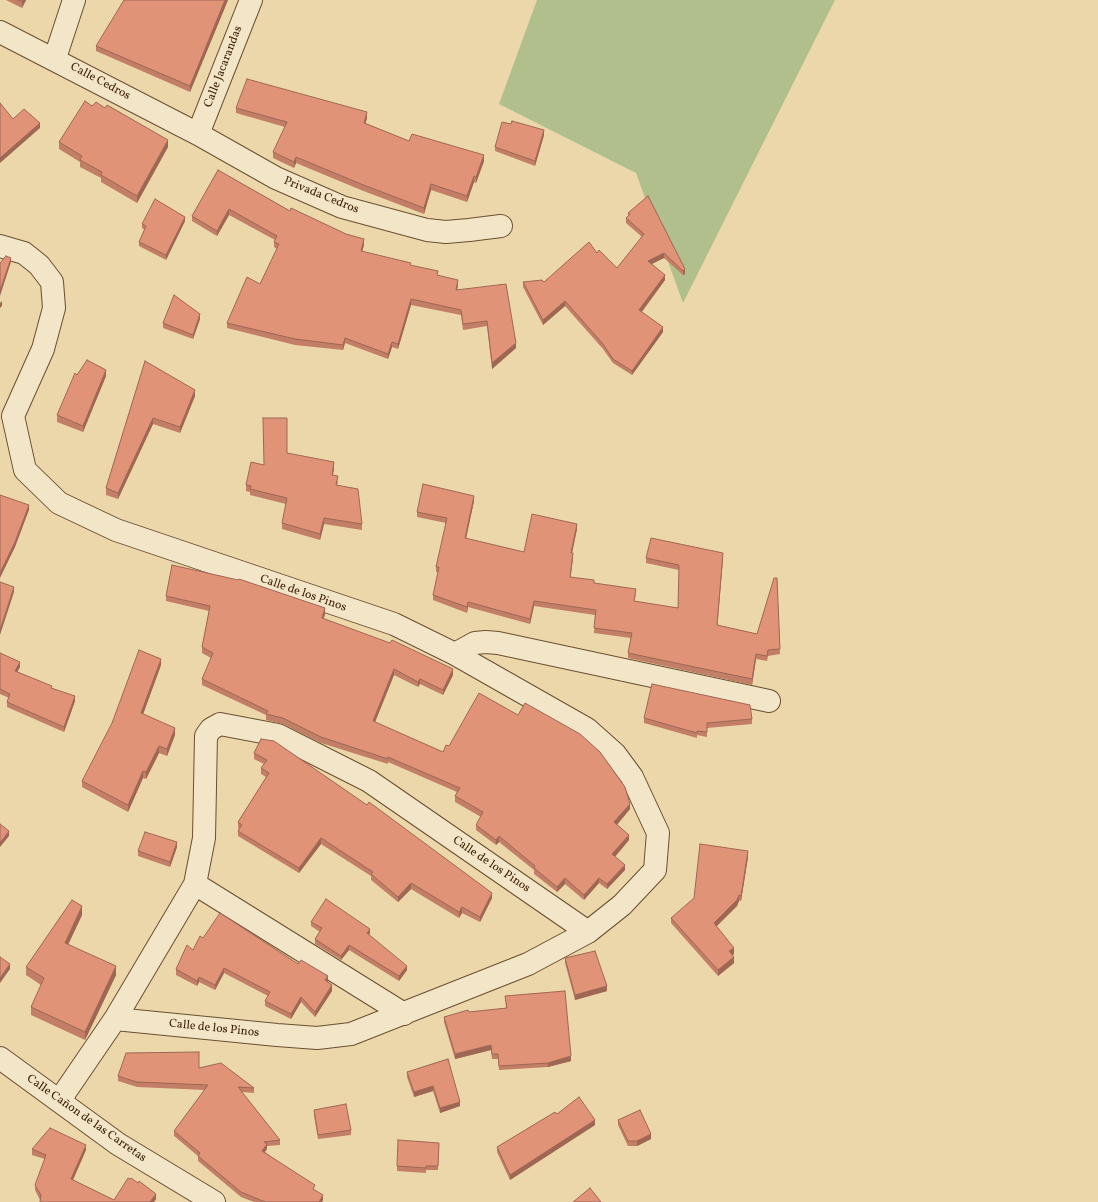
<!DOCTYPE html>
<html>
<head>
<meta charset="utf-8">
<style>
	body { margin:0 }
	canvas { display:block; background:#ecd7aa }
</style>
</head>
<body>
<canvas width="1098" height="1202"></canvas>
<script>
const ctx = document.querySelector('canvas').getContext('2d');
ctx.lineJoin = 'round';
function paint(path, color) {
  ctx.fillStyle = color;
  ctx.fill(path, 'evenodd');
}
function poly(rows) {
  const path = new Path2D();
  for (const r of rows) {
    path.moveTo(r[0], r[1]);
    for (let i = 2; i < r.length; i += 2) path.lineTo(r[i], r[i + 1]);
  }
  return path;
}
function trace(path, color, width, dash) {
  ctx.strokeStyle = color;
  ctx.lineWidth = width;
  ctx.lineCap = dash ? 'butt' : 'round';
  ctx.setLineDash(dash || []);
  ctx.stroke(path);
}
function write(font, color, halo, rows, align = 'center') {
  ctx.font = font + ' Vollkorn,serif';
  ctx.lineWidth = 3.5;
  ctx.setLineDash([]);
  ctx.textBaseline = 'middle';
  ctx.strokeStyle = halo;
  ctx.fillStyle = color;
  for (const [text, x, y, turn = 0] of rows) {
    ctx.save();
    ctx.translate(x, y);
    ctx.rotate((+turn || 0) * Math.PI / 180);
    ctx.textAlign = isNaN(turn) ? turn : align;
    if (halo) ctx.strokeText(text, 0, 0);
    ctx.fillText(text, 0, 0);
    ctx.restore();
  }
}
const green = poly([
	[537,0,835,0,683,303,636,173,499,104]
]);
const minor = poly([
	[0,32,198,134,276,178,342,207,427,230,446,232,469,230,501,226],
	[55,58,74,0],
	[198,134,251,0],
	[0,246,24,253,39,265,52,282,54,308,43,349,13,416,25,470,59,503,116,530,394,624,455,654,587,729,615,754,632,777,658,833,655,870,622,905,588,932,528,964,351,1034,317,1038,277,1035,115,1019,59,1101],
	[455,654,475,643,486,642,498,643,769,701],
	[195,884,404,1014],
	[115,1019,195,884,204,838,206,736,211,729,220,724,278,735,369,781,588,932],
	[0,1058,118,1144,214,1202]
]);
const wall = poly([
	[6,0,26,0,22,8],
	[228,0,190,92,96,51,96,46],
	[92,106,168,147,137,203,101,182,101,178,80,167,80,162,59,149,59,142],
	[236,108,367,118,365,123,409,141,484,161,476,183,474,182,467,202,431,190,424,214,361,190,296,163,294,168,273,158,273,152,285,127,236,113],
	[544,135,535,166,495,151,495,147],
	[218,170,290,211,364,245,362,251,411,265,438,276,458,285,457,290,516,348,492,369,487,326,463,330,461,315,411,305,398,349,392,347,388,359,345,343,343,350,295,345,227,328,227,323,260,284,277,249,274,247,274,242,275,240,229,215,217,236,192,221,192,216],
	[648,196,685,274,683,275,664,258,651,264,665,280,642,312,663,332,632,375,613,363,603,349,565,306,543,325,523,287,523,282,544,282,597,253,617,268,642,237,626,223,626,218,628,216,628,213],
	[185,221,166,260,139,246,139,242,145,230,142,228,142,224],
	[200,319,193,339,163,328,163,323],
	[145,361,195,396,180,433,153,424,118,499,106,495,106,488],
	[77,375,106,376,83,432,57,422,57,415],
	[287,453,334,468,333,475,338,482,337,485,362,524,362,530,324,524,320,540,282,529,282,523,286,504,250,495,250,492,246,491,246,485,264,465],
	[474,501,466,539,524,552,577,529,572,553,573,558,570,577,636,595,634,601,678,608,679,570,646,563,646,558,723,558,717,625,757,634,777,578,780,654,768,656,767,661,756,659,752,685,628,658,628,653,631,638,594,633,595,615,534,606,530,624,468,607,467,613,433,600,433,595,438,572,436,572,436,567,446,523,417,517,417,512],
	[166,596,325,614,323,619,453,675,443,695,420,684,418,687,394,675,375,722,443,752,630,809,617,825,629,840,615,857,625,870,607,889,599,883,584,900,565,884,557,892,534,874,534,870,499,842,496,845,476,830,476,825,481,817,455,802,455,796,457,792,388,762,388,764,321,743,283,724,266,720,266,715,202,685,202,679,211,658,202,653,202,647,209,611,166,601],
	[0,653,20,667,17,672,52,688,75,701,64,732,7,707,7,702,9,698,0,694],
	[161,665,143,714,175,735,167,756,159,753,146,779,143,778,128,812,82,787,82,781],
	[644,718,752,719,752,724,707,728,707,737,697,735,697,738,644,723],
	[261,739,492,898,480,922,462,913,459,918,411,889,398,902,371,880,371,876,321,844,299,873,238,836,238,831,239,829,238,828,238,822,266,777,261,774,261,768,264,764,254,759,254,753],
	[177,847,170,867,138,856,138,851],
	[748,857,741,901,739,901,737,906,716,926,734,954,732,955,734,963,718,976,671,923,671,918],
	[82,915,68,945,116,975,85,1040,31,1015,31,1007,41,985,26,975,26,967],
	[311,922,370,933,369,935,407,970,399,981,349,950,341,960,315,944,315,939,320,932,311,926],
	[203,938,298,964,328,981,327,982,332,991,315,1017,301,1002,291,1019,265,1006,265,1001,268,996,224,973,215,990,199,982,197,986,176,975,176,969],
	[565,958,607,991,575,1000,565,963],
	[505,996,571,1061,548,1067,499,1070,498,1059,492,1059,491,1050,455,1059,444,1022,444,1017,469,1012,506,1008],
	[448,1059,460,1106,440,1113,433,1091,414,1097,407,1077,407,1072],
	[199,1068,254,1088,254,1093,242,1092,280,1140,280,1145,267,1146,267,1149,265,1152,315,1190,323,1200,322,1202,254,1202,241,1197,198,1161,198,1156,174,1136,174,1131,205,1090,137,1087,118,1081,118,1076],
	[314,1110,351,1130,351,1135,318,1139,314,1115],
	[557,1114,595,1125,510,1180,497,1152,497,1147],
	[618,1120,651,1139,637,1146,628,1146,618,1125],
	[439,1143,438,1170,426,1170,426,1173,397,1171,397,1166],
	[32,1149,86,1150,73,1180,114,1200,156,1199,154,1202,40,1202,40,1200,35,1190,35,1185,45,1159,32,1155]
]);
const shadedWall = poly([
	[23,0,26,0,22,8,22,2],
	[225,0,228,0,190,92,190,86],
	[367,112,367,118,364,129,364,123],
	[40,123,40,128,0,163,0,158],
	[544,130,544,135,535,166,535,161],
	[168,140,168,147,137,203,137,196],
	[484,155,484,161,476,183,476,177],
	[296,157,296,163,294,168,294,162],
	[474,176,474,182,467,202,467,196],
	[431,184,431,190,424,214,424,208],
	[229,209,229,215,217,236,217,231],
	[185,217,185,221,166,260,166,255],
	[364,239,364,245,361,256,361,251],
	[664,253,664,258,648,266,648,261],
	[11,258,11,262,0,296,0,291],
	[685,269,685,274,683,275,683,271],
	[665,275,665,280,639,315,639,310],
	[458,280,458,285,456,295,456,290],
	[411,299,411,305,398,349,398,344],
	[2,301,2,306,0,308,0,303],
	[565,301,565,306,543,325,543,320],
	[200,314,200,319,193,339,193,335],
	[663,327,663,332,632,375,632,371],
	[345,338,345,343,343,350,343,345],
	[392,342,392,347,388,359,388,354],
	[516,343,516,348,492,369,492,363],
	[106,370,106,376,83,432,83,426],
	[195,390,195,396,180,433,180,427],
	[153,418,153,424,118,499,118,493],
	[334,462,334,468,332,481,332,475],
	[474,496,474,501,465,543,465,538],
	[29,505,29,510,15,547,0,578,0,573],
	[324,518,324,524,320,540,320,534],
	[577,524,577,529,571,558,571,553],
	[573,553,573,558,570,582,570,577],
	[723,553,723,558,717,630,717,625],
	[14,587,14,592,0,635,0,630],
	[534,601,534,606,530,624,530,619],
	[468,602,468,607,467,613,467,607],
	[325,608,325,614,322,624,322,618],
	[756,654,756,659,752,685,752,679],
	[161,659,161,665,141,720,141,713],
	[20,662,20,667,15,676,15,671],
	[394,669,394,675,373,727,373,721],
	[453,669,453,675,443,695,443,690],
	[420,679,420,684,418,687,418,682],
	[75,696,75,701,64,732,64,727],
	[175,728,175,735,167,756,167,749],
	[159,746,159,753,146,779,146,772],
	[143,771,143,778,128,812,128,805],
	[630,804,630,809,614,828,614,822],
	[9,831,9,836,0,847,0,843],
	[629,835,629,840,612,860,612,854],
	[499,836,499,842,496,845,496,840],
	[321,838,321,844,299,873,299,868],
	[177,842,177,847,170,867,170,862],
	[748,851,748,857,741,901,741,896],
	[625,865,625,870,607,889,607,884],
	[565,878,565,884,557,892,557,887],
	[599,878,599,883,584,900,584,895],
	[411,883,411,889,398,902,398,897],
	[492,893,492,898,480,922,480,917],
	[739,895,739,901,737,906,714,929,714,923],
	[82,906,82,915,65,951,65,943],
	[462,907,462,913,459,918,459,912],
	[370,929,370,933,367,937,367,933],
	[349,945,349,950,341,960,341,956],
	[734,948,734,954,729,957,729,951],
	[734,957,734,963,718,976,718,970],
	[10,964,10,969,0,983,0,978],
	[116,966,116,975,85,1040,85,1032],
	[407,966,407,970,399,981,399,976],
	[224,968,224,973,215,990,215,985],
	[328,976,328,981,325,986,325,980],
	[199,977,199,982,197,986,197,981],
	[332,985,332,991,315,1017,315,1012],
	[607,986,607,991,575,1000,575,995],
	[301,997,301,1002,291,1019,291,1014],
	[491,1045,491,1050,455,1059,455,1054],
	[571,1056,571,1061,548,1067,548,1063],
	[433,1086,433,1091,414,1097,414,1092],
	[460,1102,460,1106,440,1113,440,1108],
	[595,1120,595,1125,510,1180,510,1175],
	[651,1134,651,1139,637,1146,637,1141],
	[267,1144,267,1149,262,1155,262,1151],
	[86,1145,86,1150,71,1184,71,1179],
	[156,1194,156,1199,154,1202,150,1202],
	[323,1195,323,1200,322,1202,319,1202]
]);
const building = poly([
	[18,0,23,0,22,2,18,0],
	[124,0,225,0,190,86,96,46,124,0],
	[247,79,367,112,364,123,409,141,412,134,484,155,476,177,474,176,467,196,431,184,424,208,361,184,296,157,294,162,273,152,287,122,236,108,247,79],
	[85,101,92,106,96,102,105,108,107,105,168,140,137,196,101,175,102,172,80,160,82,156,59,142,85,101],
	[0,103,13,119,24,109,40,123,0,158,0,103],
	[512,121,544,130,535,161,495,147,502,122,511,124,512,121],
	[218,170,290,211,291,208,346,234,364,239,361,251,411,263,410,265,438,271,437,275,458,280,456,290,506,284,516,343,492,363,487,321,463,324,461,310,411,299,398,344,392,342,388,354,345,338,343,345,295,339,227,323,247,277,260,284,279,244,274,242,277,236,229,209,217,231,192,216,218,170],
	[648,196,685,269,683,271,664,253,648,261,665,275,639,310,663,327,632,371,613,359,603,344,565,301,543,320,523,282,542,280,544,282,589,242,597,253,599,250,617,268,644,234,626,218,630,214,628,213,648,196],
	[155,199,185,217,166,255,139,242,146,226,142,224,155,199],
	[6,256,11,258,0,291,0,263,6,256],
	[174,295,200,314,193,335,163,323,174,295],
	[87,360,106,370,83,426,57,415,75,373,77,375,87,360],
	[145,361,195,390,180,427,153,418,118,493,106,488,145,361],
	[263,418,287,418,287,453,334,462,332,475,338,476,336,485,358,489,362,524,324,518,320,534,282,523,287,498,250,489,251,486,246,485,251,462,264,465,263,418],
	[423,484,474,496,465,538,524,552,532,514,577,524,571,553,573,553,570,577,594,580,594,583,636,589,634,601,678,608,679,565,646,558,651,538,723,553,717,625,757,634,774,578,777,578,780,649,768,650,767,656,756,654,752,679,628,653,632,633,594,628,596,610,534,601,530,619,468,602,467,607,433,595,439,567,436,567,447,518,417,512,423,484],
	[0,495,29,505,15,542,0,573,0,495],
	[172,565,238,580,239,579,325,608,322,618,390,643,392,640,453,669,443,690,420,679,418,682,394,669,373,721,443,752,446,745,449,746,479,693,518,715,525,703,580,734,600,752,625,787,630,804,614,822,629,835,612,854,625,865,607,884,599,878,584,895,565,878,557,887,534,868,535,866,499,836,496,840,476,825,483,812,455,796,460,788,388,757,388,759,321,737,283,718,266,714,268,711,202,679,213,653,202,647,210,606,166,596,172,565],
	[0,582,14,587,0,630,0,582],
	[139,650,161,659,141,713,175,728,167,749,159,746,146,772,143,771,128,805,82,781,112,723,139,650],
	[0,653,20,662,15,671,52,686,51,688,75,696,64,727,7,702,10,694,0,689,0,653],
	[652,684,750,705,752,719,707,723,707,732,697,731,697,733,644,718,652,684],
	[261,739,274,741,367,805,369,802,492,893,480,917,462,907,459,912,411,883,398,897,371,874,373,872,321,838,299,868,238,831,242,825,238,822,269,773,261,768,267,760,254,753,261,739],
	[0,824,9,831,0,843,0,824],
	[145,832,177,842,170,862,138,851,145,832],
	[700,844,748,851,741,896,739,895,737,900,714,923,734,948,729,951,734,957,718,970,671,918,694,898,700,844],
	[326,899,370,929,367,933,407,966,399,976,349,945,341,956,315,939,322,928,311,922,326,899],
	[72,900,82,906,65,943,116,966,85,1032,31,1007,44,978,26,967,72,900],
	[220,913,298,964,301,960,328,976,325,980,332,985,315,1012,301,997,291,1014,265,1001,270,992,224,968,215,985,199,977,197,981,176,969,187,945,193,950,200,936,203,938,220,913],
	[595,951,607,986,575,995,565,958,595,951],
	[0,957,10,964,0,978,0,957],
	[565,991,571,1056,548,1063,499,1066,498,1054,492,1054,491,1045,455,1054,444,1017,468,1010,469,1012,507,1008,505,996,565,991],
	[199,1052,199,1068,221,1063,254,1088,238,1087,280,1140,264,1142,267,1144,262,1151,315,1185,313,1189,323,1195,319,1202,265,1202,241,1192,198,1156,200,1153,174,1131,208,1085,137,1082,118,1076,126,1053,199,1052],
	[448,1059,460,1102,440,1108,433,1086,414,1092,407,1072,448,1059],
	[579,1097,595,1120,510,1175,497,1147,555,1112,557,1114,579,1097],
	[346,1104,351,1130,318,1135,314,1110,346,1104],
	[640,1110,651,1134,637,1141,628,1141,618,1120,640,1110],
	[50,1128,86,1145,71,1179,114,1200,128,1178,130,1179,131,1178,138,1183,139,1181,156,1194,150,1202,40,1202,41,1195,35,1185,46,1155,32,1149,50,1128],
	[398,1140,439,1143,438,1166,426,1166,426,1168,397,1166,398,1140],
	[590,1188,601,1202,573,1202,590,1188]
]);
const streetNames = [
	["Calle Jacarandas",224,67,-69],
	["Calle Cedros",100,82,28],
	["Privada Cedros",321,196,22],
	["Calle de los Pinos",303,594,19],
	["Calle de los Pinos",491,865,34],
	["Calle de los Pinos",214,1029,6],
	["Calle Cañon de las Carretas",86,1119,35]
];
paint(green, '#b1bf8d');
trace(minor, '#6a4f30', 24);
trace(minor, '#f3e5c8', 22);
paint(wall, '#c27e67');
paint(shadedWall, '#9e6754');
paint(building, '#e19378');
trace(building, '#9e6754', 1);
write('12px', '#3e2207', '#f3e5c8', streetNames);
</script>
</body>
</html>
